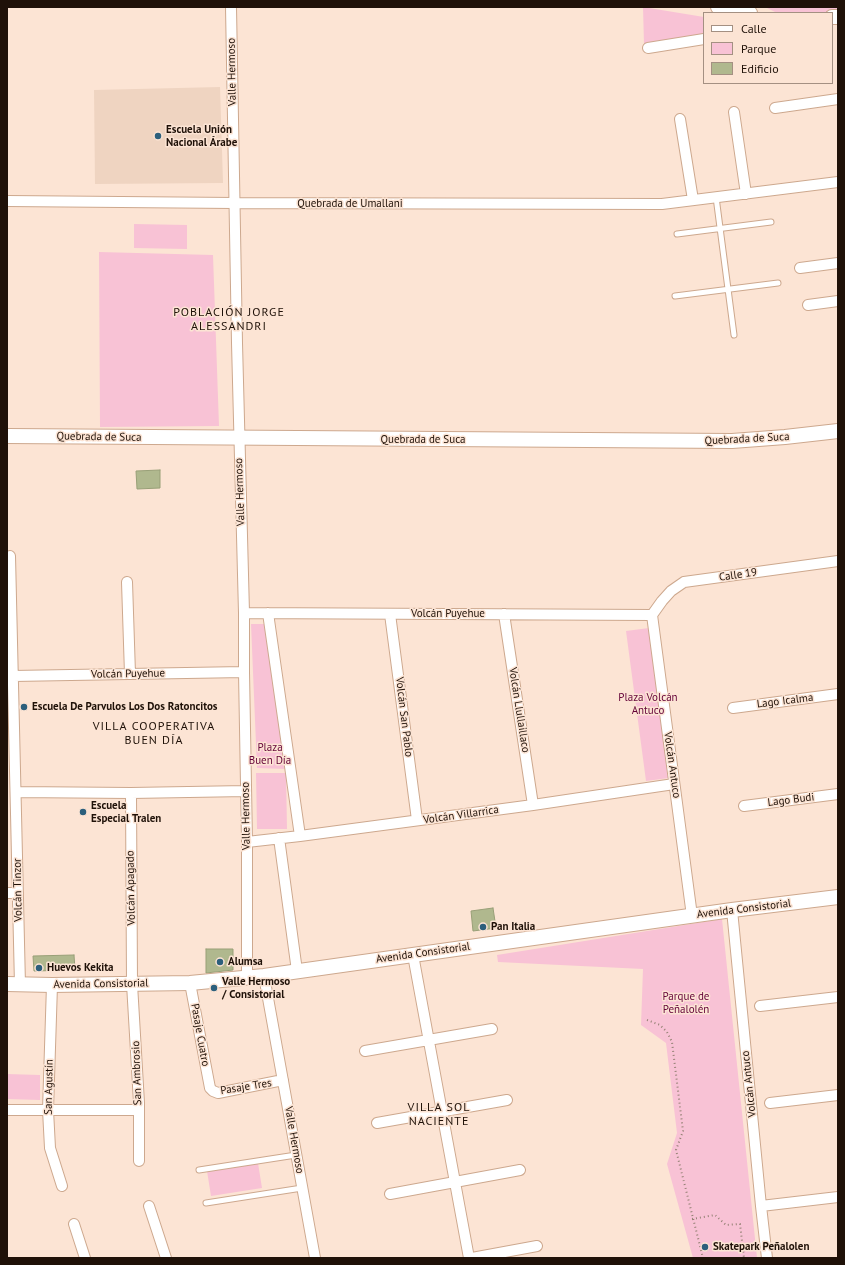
<!DOCTYPE html>
<html>
<head>
<meta charset="utf-8">
<style>
	body { margin:0 }
	#map { position:relative; width:845px; height:1265px; overflow:hidden; background:#fce4d4; font-family:"PT Sans",sans-serif }
	canvas { display:block }
	.frame { position:absolute; inset:0; border:8px solid #1f1108; pointer-events:none }
	.legend { position:absolute; left:703px; top:12px; width:130px; height:72px; box-sizing:border-box; background:#fce4d4; border:1px solid #a49082; margin:0; padding:5px 7px; list-style:none; font-size:12px; color:#1f1108 }
	.legend li { display:flex; align-items:center; gap:8px; height:20px }
	.legend b { width:20px; border:1px solid #a49082 }
</style>
</head>
<body>
<div id="map">
<canvas width="845" height="1265"></canvas>
<div class="frame"></div>
<ul class="legend">
<li><b style="height:5px;background:#fff"></b>Calle</li>
<li><b style="height:11px;background:#f8c2d5"></b>Parque</li>
<li><b style="height:11px;background:#b0b88e"></b>Edificio</li>
</ul>
</div>
<script>
const ctx = document.querySelector('canvas').getContext('2d');
ctx.lineJoin = 'round';
function paint(path, color) {
  ctx.fillStyle = color;
  ctx.fill(path, 'evenodd');
}
function poly(rows) {
  const path = new Path2D();
  for (const r of rows) {
    path.moveTo(r[0], r[1]);
    for (let i = 2; i < r.length; i += 2) path.lineTo(r[i], r[i + 1]);
  }
  return path;
}
function trace(path, color, width, dash) {
  ctx.strokeStyle = color;
  ctx.lineWidth = width;
  ctx.lineCap = dash ? 'butt' : 'round';
  ctx.setLineDash(dash || []);
  ctx.stroke(path);
}
function write(font, color, halo, rows, align = 'center') {
  ctx.font = font + ' "PT Sans",sans-serif';
  ctx.lineWidth = 3;
  ctx.setLineDash([]);
  ctx.textBaseline = 'middle';
  ctx.strokeStyle = halo;
  ctx.fillStyle = color;
  for (const [text, x, y, turn = 0] of rows) {
    ctx.save();
    ctx.translate(x, y);
    ctx.rotate((+turn || 0) * Math.PI / 180);
    ctx.textAlign = isNaN(turn) ? turn : align;
    if (halo) ctx.strokeText(text, 0, 0);
    ctx.fillText(text, 0, 0);
    ctx.restore();
  }
}
const built = poly([
	[220,87,223,183,95,184,94,90]
]);
const green = poly([
	[643,7,704,17,704,35,644,44],
	[765,7,838,7,838,13,777,13],
	[134,224,187,225,187,249,134,248],
	[99,252,213,255,219,426,100,427],
	[251,624,264,624,286,769,257,768],
	[649,628,669,778,646,781,626,631],
	[286,773,287,829,257,829,256,773],
	[722,919,757,1258,693,1258,667,1164,677,1133,666,1043,641,1025,643,969,498,962,497,955],
	[7,1074,40,1075,40,1100,7,1099],
	[258,1163,262,1188,211,1196,207,1171]
]);
const building = poly([
	[160,470,160,488,137,489,136,471,160,470],
	[493,908,496,928,473,931,471,911,493,908],
	[206,949,233,949,233,970,206,973,206,949],
	[74,955,75,970,34,971,33,956,74,955]
]);
const path = poly([
	[647,1020,660,1025,667,1032,672,1042,683,1131,676,1150,703,1258],
	[692,1219,715,1215,726,1225,740,1224,744,1258]
]);
const lane = poly([
	[716,197,734,335],
	[677,234,771,222],
	[675,296,778,283],
	[199,1170,296,1155],
	[206,1203,302,1188]
]);
const street = poly([
	[231,7,237,343,244,613,244,672,247,842,247,977],
	[648,48,704,39],
	[775,108,838,99],
	[734,112,746,194],
	[680,119,693,200],
	[7,201,234,203,662,204,838,182],
	[800,268,838,263],
	[808,305,838,301],
	[10,556,20,985],
	[127,582,130,674],
	[244,613,652,615],
	[268,613,300,836],
	[390,614,417,820],
	[504,614,533,805],
	[652,615,692,916],
	[652,615,662,601,671,591,684,582,838,561],
	[13,676,244,672],
	[733,708,838,694],
	[16,792,131,793,246,791],
	[131,793,132,984,139,1103,139,1161],
	[744,806,838,794],
	[279,838,297,971],
	[247,842,300,836,533,805,674,784],
	[7,893,18,893],
	[732,910,761,1206,767,1258],
	[413,955,469,1258],
	[264,976,315,1258],
	[190,983,210,1088,213,1091,218,1093,283,1080],
	[52,985,48,1110,50,1148,62,1186],
	[760,1006,838,997],
	[365,1051,492,1029],
	[770,1103,838,1095],
	[7,1110,138,1110],
	[377,1123,507,1100],
	[390,1194,520,1170],
	[149,1206,166,1258],
	[761,1206,838,1197],
	[74,1224,85,1258],
	[472,1258,537,1246]
]);
const secondary = poly([
	[718,7,750,13],
	[832,17,838,17],
	[7,436,732,441,785,437,838,431],
	[7,984,52,985,190,983,264,976,732,910,838,897]
]);
const markers = [
	[158,136,4,"#2c5f7c"],
	[24,707,4,"#2c5f7c"],
	[83,812,4,"#2c5f7c"],
	[483,927,4,"#2c5f7c"],
	[220,962,4,"#2c5f7c"],
	[39,968,4,"#2c5f7c"],
	[214,988,4,"#2c5f7c"],
	[705,1247,4,"#2c5f7c"]
];
const streetNames = [
	["Valle Hermoso",232,72,-91],
	["Quebrada de Umallani",350,204],
	["Quebrada de Suca",99,437,1],
	["Quebrada de Suca",747,439,-3],
	["Quebrada de Suca",423,440],
	["Valle Hermoso",240,492,-92],
	["Calle 19",738,575,-8],
	["Volcán Puyehue",448,614],
	["Volcán Puyehue",128,674,-1],
	["Lago Icalma",785,701,-7],
	["Volcán Llullaillaco",519,710,81],
	["Volcán San Pablo",404,717,83],
	["Volcán Antuco",672,765,82],
	["Lago Budi",791,800,-7],
	["Volcán Villarrica",461,815,-8],
	["Valle Hermoso",246,816,-91],
	["Volcán Apagado",131,888,-91],
	["Volcán Tinzor",18,890,-91],
	["Avenida Consistorial",744,909,-7],
	["Avenida Consistorial",423,953,-8],
	["Avenida Consistorial",101,984,-1],
	["Pasaje Cuatro",200,1035,80],
	["San Ambrosio",137,1073,-92],
	["Volcán Antuco",749,1084,-96],
	["San Agustín",49,1087,-89],
	["Pasaje Tres",246,1087,-9],
	["Valle Hermoso",294,1140,80]
];
const poiNames = [
	["Escuela Unión",166,130],
	["Nacional Árabe",166,143],
	["Escuela De Parvulos Los Dos Ratoncitos",32,707],
	["Escuela",91,806],
	["Especial Tralen",91,819],
	["Pan Italia",491,927],
	["Alumsa",228,962],
	["Huevos Kekita",47,968],
	["Valle Hermoso",222,982],
	["/ Consistorial",222,995],
	["Skatepark Peñalolen",713,1247]
];
const parkNames = [
	["Plaza Volcán",648,698],
	["Antuco",648,711],
	["Plaza",270,748],
	["Buen Día",270,761],
	["Parque de",686,997],
	["Peñalolén",686,1010]
];
const neighbourhoodNames = [
	["POBLACIÓN JORGE",229,313],
	["ALESSANDRI",229,327],
	["VILLA COOPERATIVA",154,727],
	["BUEN DÍA",154,741],
	["VILLA SOL",439,1108],
	["NACIENTE",439,1122]
];
paint(built, '#efd4c1');
paint(green, '#f8c2d5');
paint(building, '#b0b88e');
trace(building, '#989f77', 1);
trace(lane, '#cda88e', 7);
trace(street, '#cda88e', 12);
trace(secondary, '#cda88e', 16);
trace(path, '#958275', 2, [1, 3]);
trace(lane, '#fff', 5);
trace(street, '#fff', 10);
trace(secondary, '#fff', 14);
for (const [x, y, r, color] of markers) {
  const dot = new Path2D();
  dot.arc(x, y, r, 0, 2 * Math.PI);
  ctx.fillStyle = color;
  ctx.fill(dot);
  trace(dot, '#fce4d4', 1.5);
}
write('11px', '#1f1108', '#fce4d4', streetNames);
write('bold 11px', '#1f1108', '#fce4d4', poiNames, 'left');
write('11px', '#640338', '#fce4d4', parkNames);
ctx.letterSpacing = '1px';
write('12px', '#1f1108', '#fce4d4', neighbourhoodNames);
ctx.letterSpacing = '0px';
</script>
</body>
</html>
